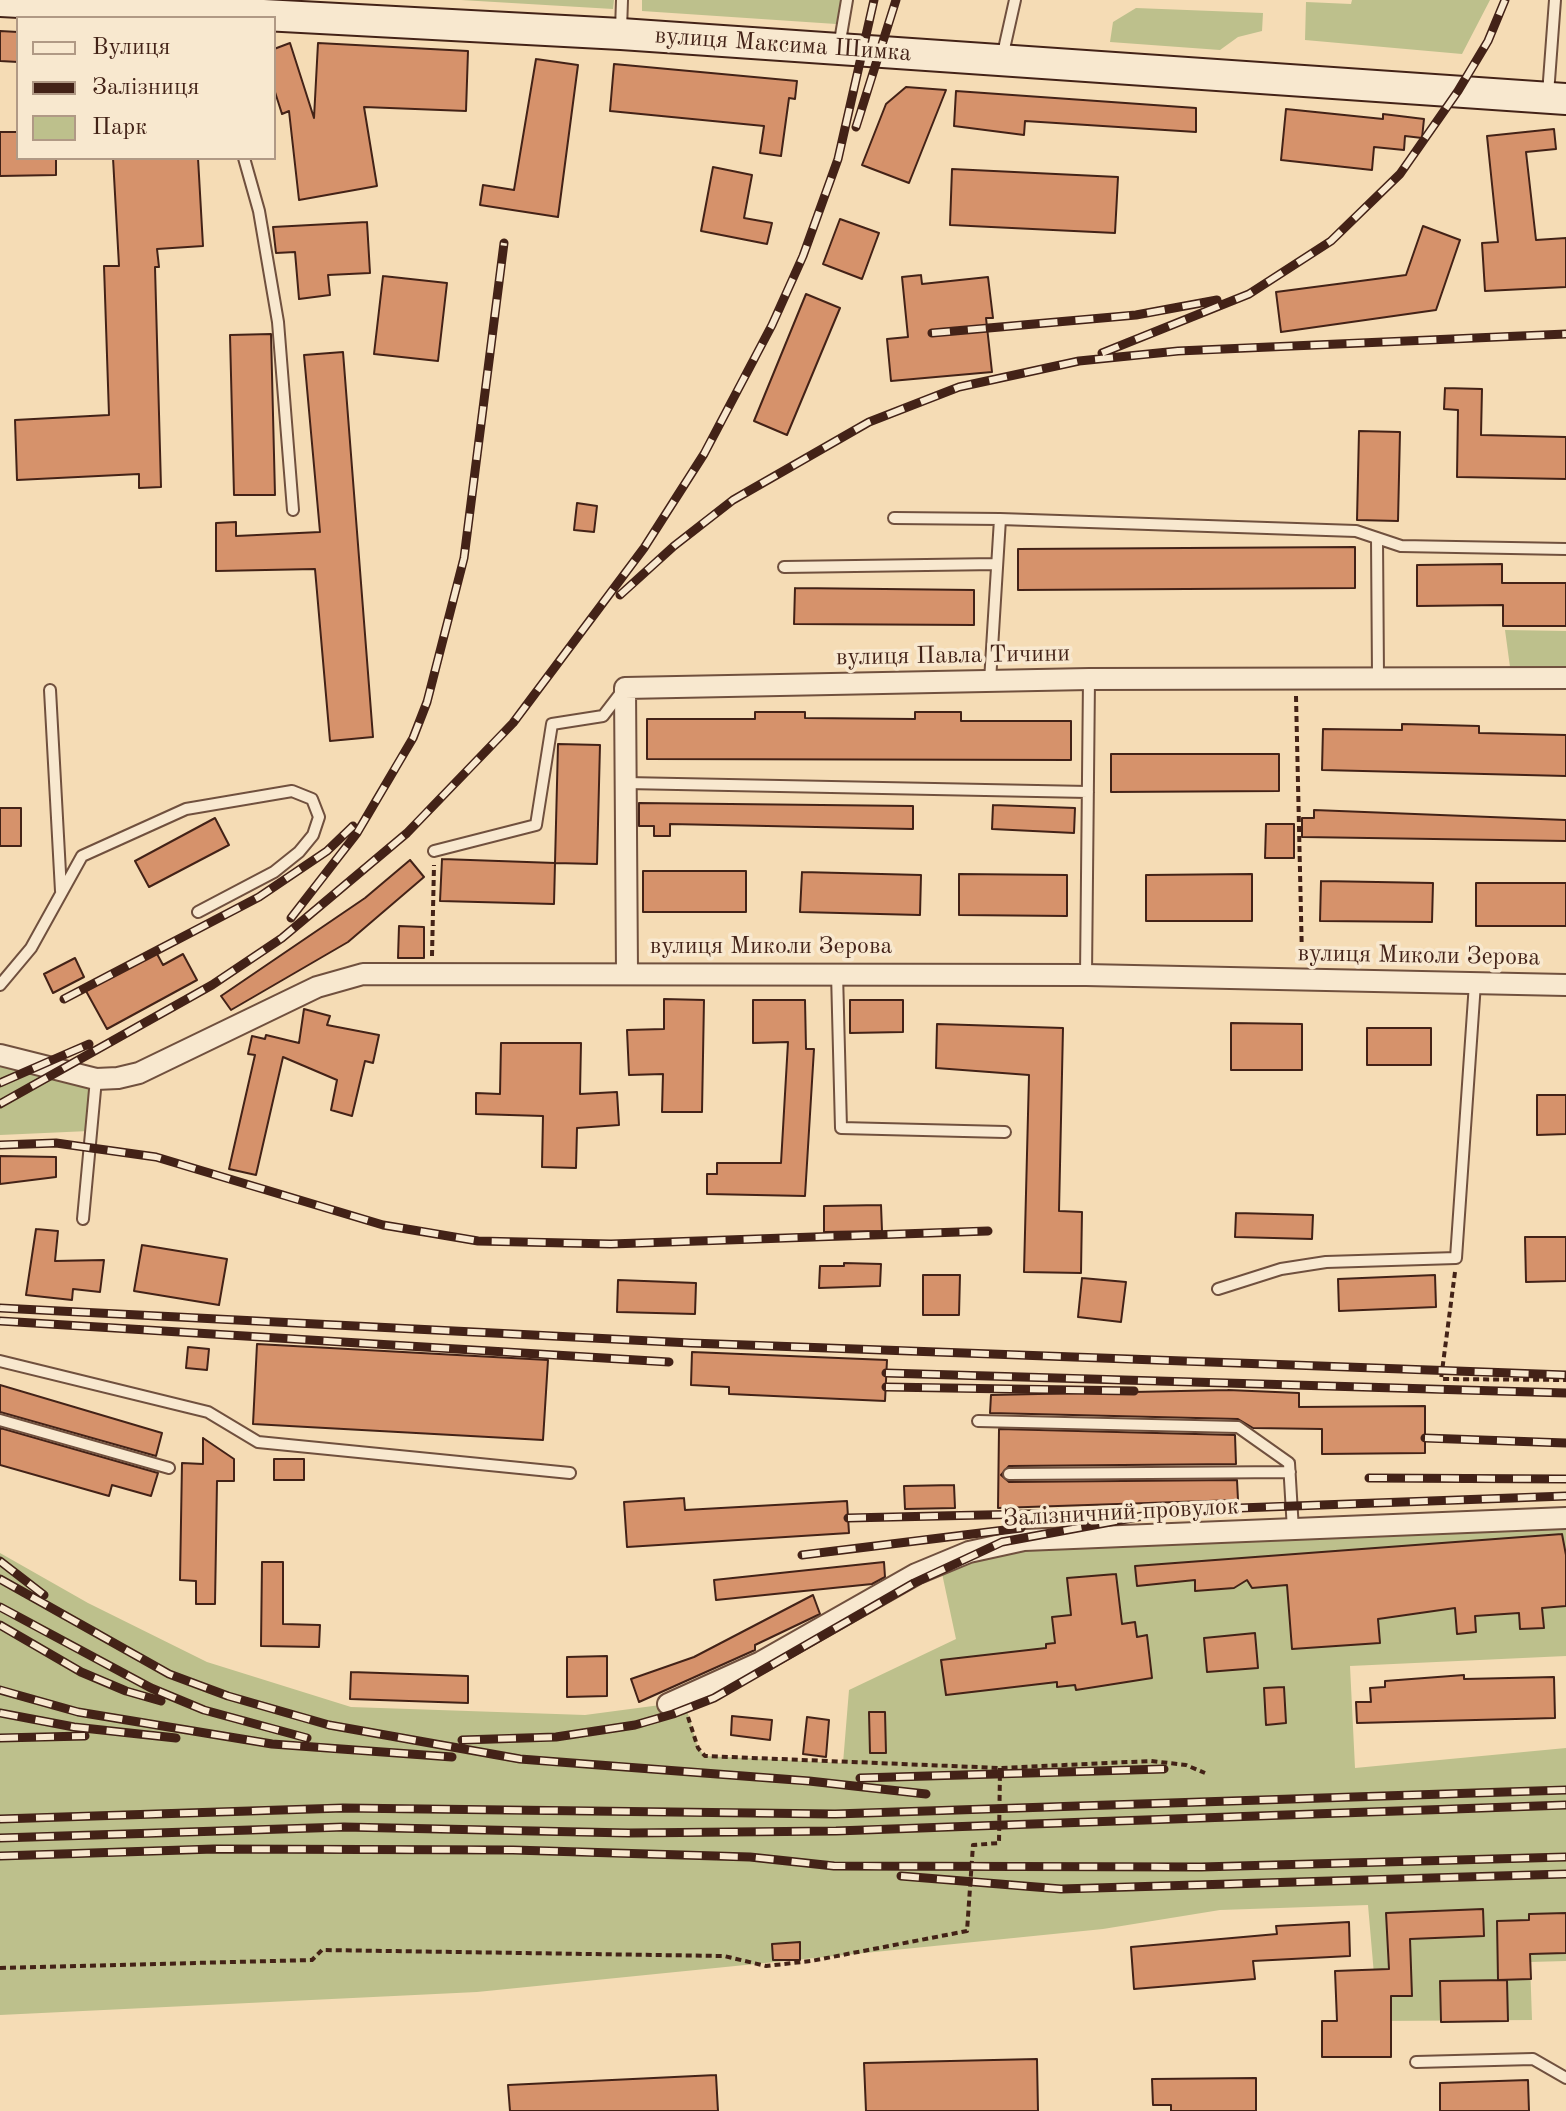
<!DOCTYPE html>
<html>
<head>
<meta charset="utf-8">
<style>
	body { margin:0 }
	#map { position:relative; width:1566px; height:2111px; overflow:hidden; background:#f5dcb5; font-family:"Old Standard TT",serif }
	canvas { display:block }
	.legend { position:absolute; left:16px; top:16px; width:260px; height:144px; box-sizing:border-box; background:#f8e8cf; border:2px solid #b09985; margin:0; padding:10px 14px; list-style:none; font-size:24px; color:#432217 }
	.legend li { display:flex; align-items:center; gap:16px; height:40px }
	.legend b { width:40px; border:2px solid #b09985 }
</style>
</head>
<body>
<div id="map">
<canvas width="1566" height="2111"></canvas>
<ul class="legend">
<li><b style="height:10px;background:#f8e8cf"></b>Вулиця</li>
<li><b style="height:10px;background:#432217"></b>Залізниця</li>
<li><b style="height:22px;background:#bdc08c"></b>Парк</li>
</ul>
</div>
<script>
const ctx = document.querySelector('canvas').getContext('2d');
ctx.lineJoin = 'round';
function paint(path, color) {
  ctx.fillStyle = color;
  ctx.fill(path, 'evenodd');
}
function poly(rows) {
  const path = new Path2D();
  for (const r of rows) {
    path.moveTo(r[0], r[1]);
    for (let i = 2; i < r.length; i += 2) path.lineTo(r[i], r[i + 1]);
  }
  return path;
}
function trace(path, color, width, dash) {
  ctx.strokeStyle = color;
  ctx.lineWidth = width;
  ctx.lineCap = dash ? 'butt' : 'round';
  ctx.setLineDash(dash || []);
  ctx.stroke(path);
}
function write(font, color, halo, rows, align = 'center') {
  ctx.font = font + ' "Old Standard TT",serif';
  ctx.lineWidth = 7;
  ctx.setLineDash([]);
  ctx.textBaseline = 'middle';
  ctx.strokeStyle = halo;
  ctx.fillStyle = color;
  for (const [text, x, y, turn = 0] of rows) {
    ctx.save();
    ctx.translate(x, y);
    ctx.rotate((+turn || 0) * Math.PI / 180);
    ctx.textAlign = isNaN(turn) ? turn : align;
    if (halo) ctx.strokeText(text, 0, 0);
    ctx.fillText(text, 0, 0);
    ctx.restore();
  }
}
const green = poly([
	[461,0,614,0,613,9],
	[642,0,841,0,836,24,642,11],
	[1352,0,1490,0,1462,54,1305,40,1306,2,1351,4],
	[1136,8,1263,13,1262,31,1238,37,1220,50,1110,42,1113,22],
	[1505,630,1566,631,1566,667,1510,667],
	[0,1060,65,1077,92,1091,89,1131,0,1135],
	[1566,1518,1566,1656,1350,1666,1355,1768,1566,1748,1566,1961,1530,1962,1532,2020,1378,2021,1368,1905,1220,1910,1103,1929,477,1992,0,2015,0,1553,88,1603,207,1662,351,1707,585,1715,668,1704,683,1697,698,1748,705,1756,843,1763,849,1690,956,1639,940,1564,974,1551]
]);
const building = poly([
	[0,31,18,32,18,62,0,61,0,31],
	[290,43,314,118,318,43,468,51,466,111,364,107,377,186,299,200,289,111,282,114,274,89,274,49,290,43],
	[536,59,578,65,558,217,480,205,483,185,514,190,536,59],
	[614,64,797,81,795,99,789,98,781,156,760,153,764,126,610,111,614,64],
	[906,87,946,90,909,183,862,165,886,104,906,87],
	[956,91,1196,108,1196,132,1025,121,1024,135,954,126,956,91],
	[1286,109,1383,119,1383,114,1424,119,1422,138,1405,136,1404,150,1374,147,1372,170,1281,160,1286,109],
	[1554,129,1556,149,1526,152,1536,240,1566,238,1566,287,1485,291,1482,243,1498,242,1487,136,1554,129],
	[0,132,18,132,18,158,56,158,56,175,0,176,0,132],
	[113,158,198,158,203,246,157,249,159,267,155,267,161,487,139,488,139,474,17,480,15,420,109,415,104,266,119,266,113,158],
	[713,167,752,175,744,218,772,223,767,244,701,231,713,167],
	[952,169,1118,177,1115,233,950,225,952,169],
	[840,219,879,233,862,279,823,264,840,219],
	[367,222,370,273,328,275,330,295,299,299,295,252,276,253,273,227,367,222],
	[1423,226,1460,240,1436,310,1281,332,1276,292,1406,275,1423,226],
	[921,275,922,284,988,277,993,318,986,318,992,372,891,381,887,339,908,337,902,277,921,275],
	[383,276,447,283,438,361,374,354,383,276],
	[806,294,840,308,787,435,754,421,806,294],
	[271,334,275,495,234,495,230,335,271,334],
	[343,352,373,737,330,741,315,569,216,571,216,523,236,522,236,536,320,532,304,355,343,352],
	[1445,388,1482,389,1481,435,1566,437,1566,479,1457,477,1458,410,1444,409,1445,388],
	[1359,431,1400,432,1398,521,1357,520,1359,431],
	[577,503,597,506,594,532,574,530,577,503],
	[1355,547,1355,588,1018,590,1018,549,1355,547],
	[1502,564,1502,583,1566,583,1566,626,1503,626,1503,605,1417,606,1417,565,1502,564],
	[795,588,974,590,974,625,794,624,795,588],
	[755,712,805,712,805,718,915,719,915,712,961,712,961,721,1071,721,1071,760,647,759,647,719,755,719,755,712],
	[1402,724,1479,726,1479,733,1566,735,1566,776,1322,770,1323,729,1402,730,1402,724],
	[558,744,600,745,597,864,555,863,558,744],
	[1111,754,1279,754,1279,791,1111,792,1111,754],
	[639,803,913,806,913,829,670,824,670,836,654,836,654,826,639,826,639,803],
	[993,805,1075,808,1074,833,992,829,993,805],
	[0,808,21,808,21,846,0,846,0,808],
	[1314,810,1566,820,1566,841,1302,837,1302,818,1314,818,1314,810],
	[215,818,229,845,149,887,135,861,215,818],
	[1266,824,1294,824,1294,858,1265,858,1266,824],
	[442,859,555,863,554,904,440,901,442,859],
	[410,860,424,877,348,942,231,1010,221,996,365,898,410,860],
	[643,871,746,871,746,912,643,912,643,871],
	[802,872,921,875,920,915,800,912,802,872],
	[959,874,1067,875,1067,916,959,915,959,874],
	[1252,874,1252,921,1146,921,1146,875,1252,874],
	[1321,881,1433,883,1432,922,1320,921,1321,881],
	[1476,883,1566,883,1566,926,1476,926,1476,883],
	[399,926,424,927,424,958,398,958,399,926],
	[156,952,163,965,183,954,197,980,107,1029,86,991,156,952],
	[75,958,84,977,53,993,44,974,75,958],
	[664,999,704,1000,702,1112,662,1112,663,1074,629,1075,627,1030,664,1029,664,999],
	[753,1000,805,1000,806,1049,814,1049,805,1196,707,1194,707,1174,717,1174,717,1163,781,1163,788,1042,753,1043,753,1000],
	[850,1000,903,1000,903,1032,850,1033,850,1000],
	[304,1009,330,1016,327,1025,379,1035,373,1063,365,1061,352,1116,331,1110,337,1080,283,1057,256,1175,229,1169,255,1055,248,1054,252,1036,265,1039,266,1035,299,1043,304,1009],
	[1231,1023,1302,1024,1302,1070,1231,1070,1231,1023],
	[937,1024,1063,1028,1059,1211,1082,1212,1081,1273,1024,1272,1029,1075,936,1068,937,1024],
	[1367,1028,1431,1028,1431,1065,1367,1065,1367,1028],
	[501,1043,581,1043,580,1094,617,1092,619,1125,577,1128,576,1168,542,1167,543,1116,476,1114,476,1093,500,1094,501,1043],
	[1537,1095,1566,1095,1566,1134,1537,1135,1537,1095],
	[0,1156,56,1157,56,1177,0,1184,0,1156],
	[881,1205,882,1231,824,1232,824,1206,881,1205],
	[1236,1213,1313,1215,1312,1239,1235,1237,1236,1213],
	[36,1229,58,1231,55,1261,104,1260,100,1292,73,1289,72,1300,26,1295,36,1229],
	[1525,1237,1566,1237,1566,1281,1526,1282,1525,1237],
	[142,1245,227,1259,219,1305,134,1291,142,1245],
	[844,1263,881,1264,880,1286,819,1288,820,1266,844,1266,844,1263],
	[923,1275,960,1275,959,1315,923,1315,923,1275],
	[1435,1275,1436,1307,1339,1311,1338,1279,1435,1275],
	[1082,1278,1126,1282,1121,1322,1078,1317,1082,1278],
	[618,1280,696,1283,695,1314,617,1312,618,1280],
	[257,1344,548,1360,543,1440,253,1424,257,1344],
	[188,1347,209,1349,207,1370,186,1368,188,1347],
	[692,1352,887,1360,885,1401,729,1394,729,1387,691,1385,692,1352],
	[0,1385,162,1433,156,1456,0,1412,0,1385],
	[1228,1390,1299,1393,1299,1407,1425,1406,1425,1453,1322,1454,1322,1429,1253,1428,1238,1419,990,1413,991,1395,1228,1390],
	[0,1428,158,1473,151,1496,112,1485,109,1496,0,1465,0,1428],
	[999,1429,1235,1435,1236,1464,1009,1466,1001,1475,1009,1482,1237,1480,1238,1500,998,1508,999,1429],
	[203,1438,234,1459,234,1481,217,1481,215,1604,196,1604,196,1581,180,1580,182,1463,203,1464,203,1438],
	[274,1459,304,1459,304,1480,274,1480,274,1459],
	[954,1485,955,1508,905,1509,904,1486,954,1485],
	[684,1498,685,1510,847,1501,849,1533,627,1547,624,1502,684,1498],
	[1562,1534,1566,1555,1566,1606,1542,1608,1544,1628,1520,1629,1519,1613,1475,1616,1476,1632,1457,1634,1455,1608,1378,1619,1380,1643,1292,1649,1287,1585,1252,1588,1247,1580,1234,1588,1195,1591,1195,1580,1137,1586,1135,1566,1562,1534],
	[262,1562,283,1562,283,1624,320,1625,319,1647,261,1646,262,1562],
	[884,1562,885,1577,872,1584,716,1600,714,1580,884,1562],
	[1116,1574,1122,1624,1135,1622,1137,1637,1147,1635,1152,1678,1076,1690,1075,1685,1057,1687,1057,1682,946,1695,941,1660,1046,1648,1046,1644,1055,1643,1052,1617,1071,1615,1067,1578,1116,1574],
	[813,1595,820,1614,755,1645,755,1650,639,1702,631,1679,694,1657,813,1595],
	[1255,1633,1258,1668,1207,1672,1204,1638,1255,1633],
	[607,1656,607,1696,567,1697,567,1657,607,1656],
	[351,1672,468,1676,468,1703,350,1699,351,1672],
	[1464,1675,1464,1679,1554,1677,1555,1718,1357,1723,1356,1702,1371,1702,1370,1688,1385,1687,1385,1681,1464,1675],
	[1284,1687,1286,1723,1266,1725,1264,1688,1284,1687],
	[869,1712,885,1712,886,1753,870,1753,869,1712],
	[732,1716,772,1720,770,1740,731,1735,732,1716],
	[807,1717,829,1720,826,1757,803,1754,807,1717],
	[1483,1909,1484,1936,1410,1939,1412,1996,1391,1996,1391,2057,1322,2057,1322,2021,1337,2021,1335,1971,1389,1969,1386,1913,1483,1909],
	[1566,1913,1566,1953,1530,1954,1531,1979,1498,1980,1497,1921,1529,1920,1529,1914,1566,1913],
	[1349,1922,1350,1956,1253,1961,1255,1979,1134,1989,1131,1947,1277,1934,1276,1926,1349,1922],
	[800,1942,800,1960,773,1960,772,1944,800,1942],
	[1507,1980,1508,2021,1441,2022,1440,1981,1507,1980],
	[1037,2059,1038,2111,866,2111,864,2063,1037,2059],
	[716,2075,718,2111,510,2111,508,2085,716,2075],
	[1256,2078,1256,2111,1171,2111,1171,2105,1153,2105,1152,2079,1256,2078],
	[1528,2080,1529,2111,1440,2111,1440,2083,1528,2080]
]);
const path = poly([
	[1296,696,1302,958],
	[432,956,434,865],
	[1455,1272,1441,1379,1566,1380],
	[688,1717,698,1748,705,1756,1000,1768,1151,1761,1186,1765,1205,1773],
	[0,1968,312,1960,322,1950,724,1956,766,1966,811,1961,967,1931,973,1845,999,1843,1000,1768]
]);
const service = poly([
	[621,30,622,0],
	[839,47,847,0],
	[1002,58,1015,0],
	[1548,94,1555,0],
	[244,158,259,211,278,322,293,510],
	[894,518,1000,519],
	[1377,538,1378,677],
	[784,567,997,564],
	[990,681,1000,519,1356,531,1401,546,1566,549],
	[50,690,61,891],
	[626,783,1088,792],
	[434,851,536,825,552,724,603,716,623,690],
	[837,973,841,1128,1005,1132],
	[1086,975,1089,679],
	[0,985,31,948,82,856,186,809,292,791,312,799,319,817,313,835,299,852,274,872,198,912],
	[83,1219,96,1079],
	[1218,1289,1281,1269,1326,1262,1456,1258,1475,983],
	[0,1361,208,1412,258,1442,570,1473],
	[0,1420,169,1468],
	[978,1421,1238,1427,1289,1463,1293,1530],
	[1009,1474,1290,1472],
	[1416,2062,1533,2059,1566,2078]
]);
const minor = poly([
	[627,972,625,688,1089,679,1566,678],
	[0,1055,96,1079,118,1078,139,1073,317,987,363,974,1086,975,1566,985],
	[668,1704,761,1662,916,1574,969,1552,1024,1540,1566,1518]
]);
const secondary = poly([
	[0,1,621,34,1566,99]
]);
const rail = poly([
	[856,127,896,0],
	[932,333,1136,315,1217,300],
	[1102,353,1249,294,1331,241,1400,174,1458,91,1488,41,1505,0],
	[620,595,674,546,733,500,869,422,959,387,1079,361,1178,351,1566,334],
	[291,918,357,833,413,738,427,702,464,558,504,243],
	[64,999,259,897,327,851,353,826],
	[0,1083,89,1044],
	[0,1104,212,985,282,938,407,833,513,723,644,548,704,454,772,325,803,256,838,159,874,0],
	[0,1145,56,1143,156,1157,383,1225,478,1241,611,1244,988,1231],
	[0,1308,691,1343,1566,1375],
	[0,1321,669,1362],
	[886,1373,1566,1393],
	[886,1387,1134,1391],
	[1425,1438,1566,1443],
	[1369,1478,1566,1479],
	[1158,1511,1566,1496],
	[848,1518,1118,1512],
	[802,1555,1021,1528],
	[0,1561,44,1595],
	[0,1579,169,1674,228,1696,329,1725,520,1759,809,1781,926,1794],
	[0,1607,151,1688,204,1710,307,1738],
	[0,1625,81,1672,126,1691,161,1701],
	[0,1690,78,1712,272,1744,452,1757],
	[0,1713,74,1727,176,1738],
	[0,1738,85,1736],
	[462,1740,556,1737,635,1725,673,1714,714,1698,914,1583,1002,1542,1170,1511],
	[860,1778,1164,1769],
	[0,1819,343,1808,835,1814,1566,1790],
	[0,1838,344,1827,629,1833,836,1831,1566,1805],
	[0,1856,214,1849,513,1850,750,1857,834,1866,1201,1867,1566,1857],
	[901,1876,1061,1889,1566,1874]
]);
const streetNames = [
	["вулиця Максима Шимка",783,45,4],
	["вулиця Павла Тичини",953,656,-1],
	["вулиця Миколи Зерова",771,947],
	["вулиця Миколи Зерова",1419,956,1],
	["Залізничний провулок",1121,1513,-3]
];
paint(green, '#bdc08c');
paint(building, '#d6926b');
trace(building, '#432217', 2);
trace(service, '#70503e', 14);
trace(minor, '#70503e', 24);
trace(secondary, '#432217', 34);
trace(path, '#432217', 4, [6, 4]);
trace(service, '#f8e8cf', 10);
trace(minor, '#f8e8cf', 20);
trace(secondary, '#f8e8cf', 30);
trace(rail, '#432217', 9);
trace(rail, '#f8e8cf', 6, [18]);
write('24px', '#432217', '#f8e8cf', streetNames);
</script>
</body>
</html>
